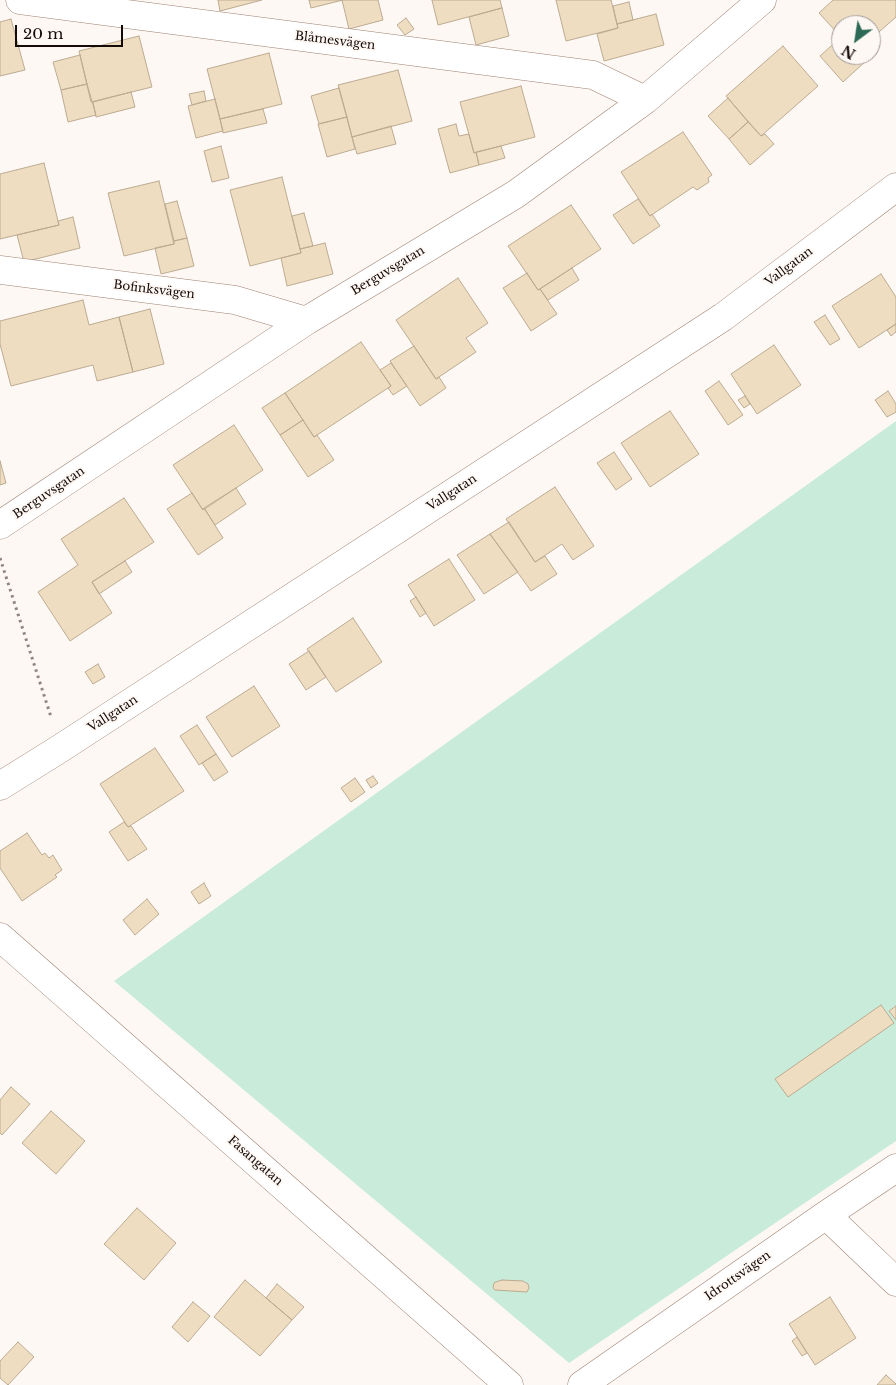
<!DOCTYPE html>
<html>
<head>
<meta charset="utf-8">
<style>
	body { margin:0 }
	#map { position:relative; width:896px; height:1385px; overflow:hidden; background:#fef8f4; font-family:"Libre Baskerville",serif }
	canvas { display:block }
	.north { position:absolute; left:831px; top:15px; width:50px; height:50px; box-sizing:border-box; background:#fef8f4; border:1px solid #a09995; border-radius:50%; rotate:211deg; font-size:14px; font-weight:700; line-height:20px; text-align:center; color:#140a06 }
	.north::after { content:''; display:block; margin:auto; width:18px; height:22px; background:#2d6a55; clip-path:polygon(50% 0,100% 100%,50% 72%,0 100%) }
	.scale { position:absolute; left:15px; top:25px; width:108px; height:22px; box-sizing:border-box; border:2px solid #140a06; border-top:0; padding-left:6px; font-size:15px; line-height:18px; white-space:nowrap; color:#140a06; -webkit-text-stroke:4px #fef8f4; paint-order:stroke }
</style>
</head>
<body>
<div id="map">
<canvas width="896" height="1385"></canvas>
<div class="north">N</div>
<div class="scale">20 m</div>
</div>
<script>
const ctx = document.querySelector('canvas').getContext('2d');
ctx.lineJoin = 'round';
function paint(path, color) {
  ctx.fillStyle = color;
  ctx.fill(path, 'evenodd');
}
function poly(rows) {
  const path = new Path2D();
  for (const r of rows) {
    path.moveTo(r[0], r[1]);
    for (let i = 2; i < r.length; i += 2) path.lineTo(r[i], r[i + 1]);
  }
  return path;
}
function trace(path, color, width, dash) {
  ctx.strokeStyle = color;
  ctx.lineWidth = width;
  ctx.lineCap = dash ? 'butt' : 'round';
  ctx.setLineDash(dash || []);
  ctx.stroke(path);
}
function write(font, color, halo, rows, align = 'center') {
  ctx.font = font + ' "Libre Baskerville",serif';
  ctx.lineWidth = 4;
  ctx.setLineDash([]);
  ctx.textBaseline = 'middle';
  ctx.strokeStyle = halo;
  ctx.fillStyle = color;
  for (const [text, x, y, turn = 0] of rows) {
    ctx.save();
    ctx.translate(x, y);
    ctx.rotate((+turn || 0) * Math.PI / 180);
    ctx.textAlign = isNaN(turn) ? turn : align;
    if (halo) ctx.strokeText(text, 0, 0);
    ctx.fillText(text, 0, 0);
    ctx.restore();
  }
}
const green = poly([
	[896,421,896,1141,569,1363,114,981]
]);
const building = poly([
	[218,0,262,0,220,11,218,0],
	[309,0,343,0,311,8,309,0],
	[342,0,378,0,383,20,349,29,342,0],
	[432,0,500,0,502,8,438,25,432,0],
	[556,0,611,0,618,28,566,41,556,0],
	[833,0,896,0,896,17,871,39,871,25,841,25,841,37,819,13,833,0],
	[629,2,633,20,617,24,613,6,629,2],
	[502,8,509,36,476,45,469,17,502,8],
	[656,14,664,45,604,61,597,34,618,28,617,24,656,14],
	[406,18,414,29,405,35,397,25,406,18],
	[11,19,25,70,0,76,0,22,11,19],
	[139,36,152,87,91,102,79,51,139,36],
	[841,37,841,55,863,55,867,60,843,82,820,56,841,37],
	[783,46,818,86,761,136,726,96,783,46],
	[269,53,282,104,220,119,207,69,269,53],
	[80,55,87,84,61,90,53,62,80,55],
	[398,70,412,121,352,137,338,85,398,70],
	[87,84,96,115,68,122,61,90,87,84],
	[521,86,535,137,474,153,460,102,521,86],
	[339,88,347,117,319,124,311,96,339,88],
	[204,91,206,101,192,105,189,94,204,91],
	[131,92,135,107,96,117,93,102,131,92],
	[728,98,748,122,729,139,708,116,728,98],
	[215,99,223,131,196,138,188,106,215,99],
	[263,109,267,123,223,133,220,119,263,109],
	[347,117,355,149,327,157,318,124,347,117],
	[748,122,761,136,765,134,774,144,750,165,729,139,748,122],
	[456,124,459,136,469,134,474,153,476,152,479,165,450,173,438,129,456,124],
	[391,126,396,144,357,154,352,137,391,126],
	[683,132,712,175,708,178,709,182,697,190,693,187,650,216,621,172,683,132],
	[221,146,229,178,212,182,204,151,221,146],
	[501,146,505,158,479,165,476,152,501,146],
	[44,163,59,225,0,239,0,174,44,163],
	[282,177,301,253,250,266,230,190,282,177],
	[159,181,174,244,124,256,108,193,159,181],
	[638,199,650,216,652,214,660,226,633,244,613,215,638,199],
	[177,201,187,238,174,241,165,204,177,201],
	[571,205,601,249,538,290,508,246,571,205],
	[304,213,313,246,300,249,292,216,304,213],
	[73,217,80,248,24,262,17,235,59,225,58,221,73,217],
	[187,238,194,266,161,274,155,248,174,244,174,241,187,238],
	[325,243,333,274,287,286,281,258,301,253,300,249,325,243],
	[572,268,579,280,548,300,540,289,572,268],
	[527,273,538,290,540,289,557,314,531,331,503,288,527,273],
	[881,274,896,297,896,324,859,348,832,306,881,274],
	[458,278,488,323,466,338,476,352,436,379,396,320,458,278],
	[83,300,89,325,119,317,133,372,97,381,93,365,11,386,0,344,0,321,83,300],
	[150,309,164,364,133,372,119,317,150,309],
	[825,315,840,339,830,345,814,322,825,315],
	[896,324,896,332,891,336,887,330,896,324],
	[361,342,391,386,314,437,285,393,361,342],
	[774,345,801,385,757,414,731,374,774,345],
	[414,346,436,379,439,377,446,388,420,406,390,361,414,346],
	[391,363,407,386,393,395,388,388,391,386,380,370,391,363],
	[719,381,743,415,728,425,705,391,719,381],
	[888,391,896,404,896,412,887,417,875,400,888,391],
	[285,393,303,420,280,435,262,408,285,393],
	[745,396,750,404,744,408,738,400,745,396],
	[670,411,699,454,650,487,621,443,670,411],
	[303,420,314,437,317,435,334,460,308,477,280,435,303,420],
	[234,425,263,470,203,510,173,465,234,425],
	[614,452,632,479,616,490,597,463,614,452],
	[0,461,6,483,0,485,0,461],
	[555,487,594,546,573,560,562,544,535,562,506,519,555,487],
	[236,488,246,504,215,525,204,508,236,488],
	[192,493,203,510,204,508,223,538,198,555,167,509,192,493],
	[124,498,154,542,92,582,112,613,70,641,38,592,78,565,61,539,124,498],
	[509,522,535,562,545,556,557,574,531,591,490,534,509,522],
	[490,534,518,572,484,594,457,555,490,534],
	[449,559,475,600,434,626,408,585,449,559],
	[125,561,132,572,99,594,92,582,125,561],
	[416,597,426,613,420,617,410,601,416,597],
	[353,618,382,662,336,692,307,649,353,618],
	[309,651,326,677,306,690,289,664,309,651],
	[98,664,105,677,93,684,85,672,98,664],
	[254,686,280,726,232,757,206,717,254,686],
	[197,725,216,754,199,765,180,736,197,725],
	[155,748,184,791,128,827,100,784,155,748],
	[216,754,228,772,214,781,202,763,216,754],
	[373,776,378,783,371,788,366,780,373,776],
	[355,778,365,792,351,802,341,788,355,778],
	[124,822,128,827,131,826,147,849,128,861,109,832,124,822],
	[27,833,42,855,45,853,49,858,53,855,62,870,55,875,57,877,22,901,0,868,0,851,27,833],
	[204,883,211,896,199,904,191,892,204,883],
	[147,899,159,914,135,935,123,920,147,899],
	[881,1005,894,1023,788,1097,775,1079,881,1005],
	[896,1006,896,1020,889,1011,896,1006],
	[11,1087,30,1104,2,1135,0,1133,0,1100,11,1087],
	[51,1111,85,1141,56,1174,22,1143,51,1111],
	[137,1208,176,1243,144,1280,104,1244,137,1208],
	[245,1280,292,1320,260,1356,214,1317,245,1280],
	[502,1280,523,1281,528,1284,529,1288,527,1292,495,1290,493,1288,494,1283,496,1282,502,1280],
	[277,1284,304,1307,292,1320,266,1298,277,1284],
	[830,1297,856,1338,815,1365,789,1324,830,1297],
	[193,1302,210,1316,188,1342,172,1327,193,1302],
	[797,1337,807,1353,802,1356,792,1341,797,1337],
	[18,1342,34,1357,8,1385,0,1378,0,1361,18,1342],
	[886,1375,896,1384,896,1385,877,1385,886,1375]
]);
const path = poly([
	[0,558,51,717]
]);
const minor = poly([
	[20,0,593,75,645,100],
	[0,270,235,300,306,321],
	[0,525,306,321,516,194,645,100,762,0],
	[0,786,61,748,723,317,896,187],
	[0,937,509,1385],
	[826,1215,896,1282],
	[582,1385,826,1215,896,1168]
]);
const streetNames = [
	["Blåmesvägen",335,41,7],
	["Vallgatan",789,267,-37],
	["Berguvsgatan",388,271,-31],
	["Bofinksvägen",154,290,7],
	["Berguvsgatan",49,493,-34],
	["Vallgatan",452,493,-33],
	["Vallgatan",113,714,-33],
	["Fasangatan",255,1161,41],
	["Idrottsvägen",738,1276,-35]
];
paint(green, '#c9ecda');
paint(building, '#efddc2');
trace(building, '#bcab91', 1);
trace(minor, '#9d8272', 29);
trace(path, '#8d8581', 3, [2.5, 4]);
trace(minor, '#fff', 28);
write('12px', '#140a06', '#fef8f4', streetNames);
</script>
</body>
</html>
